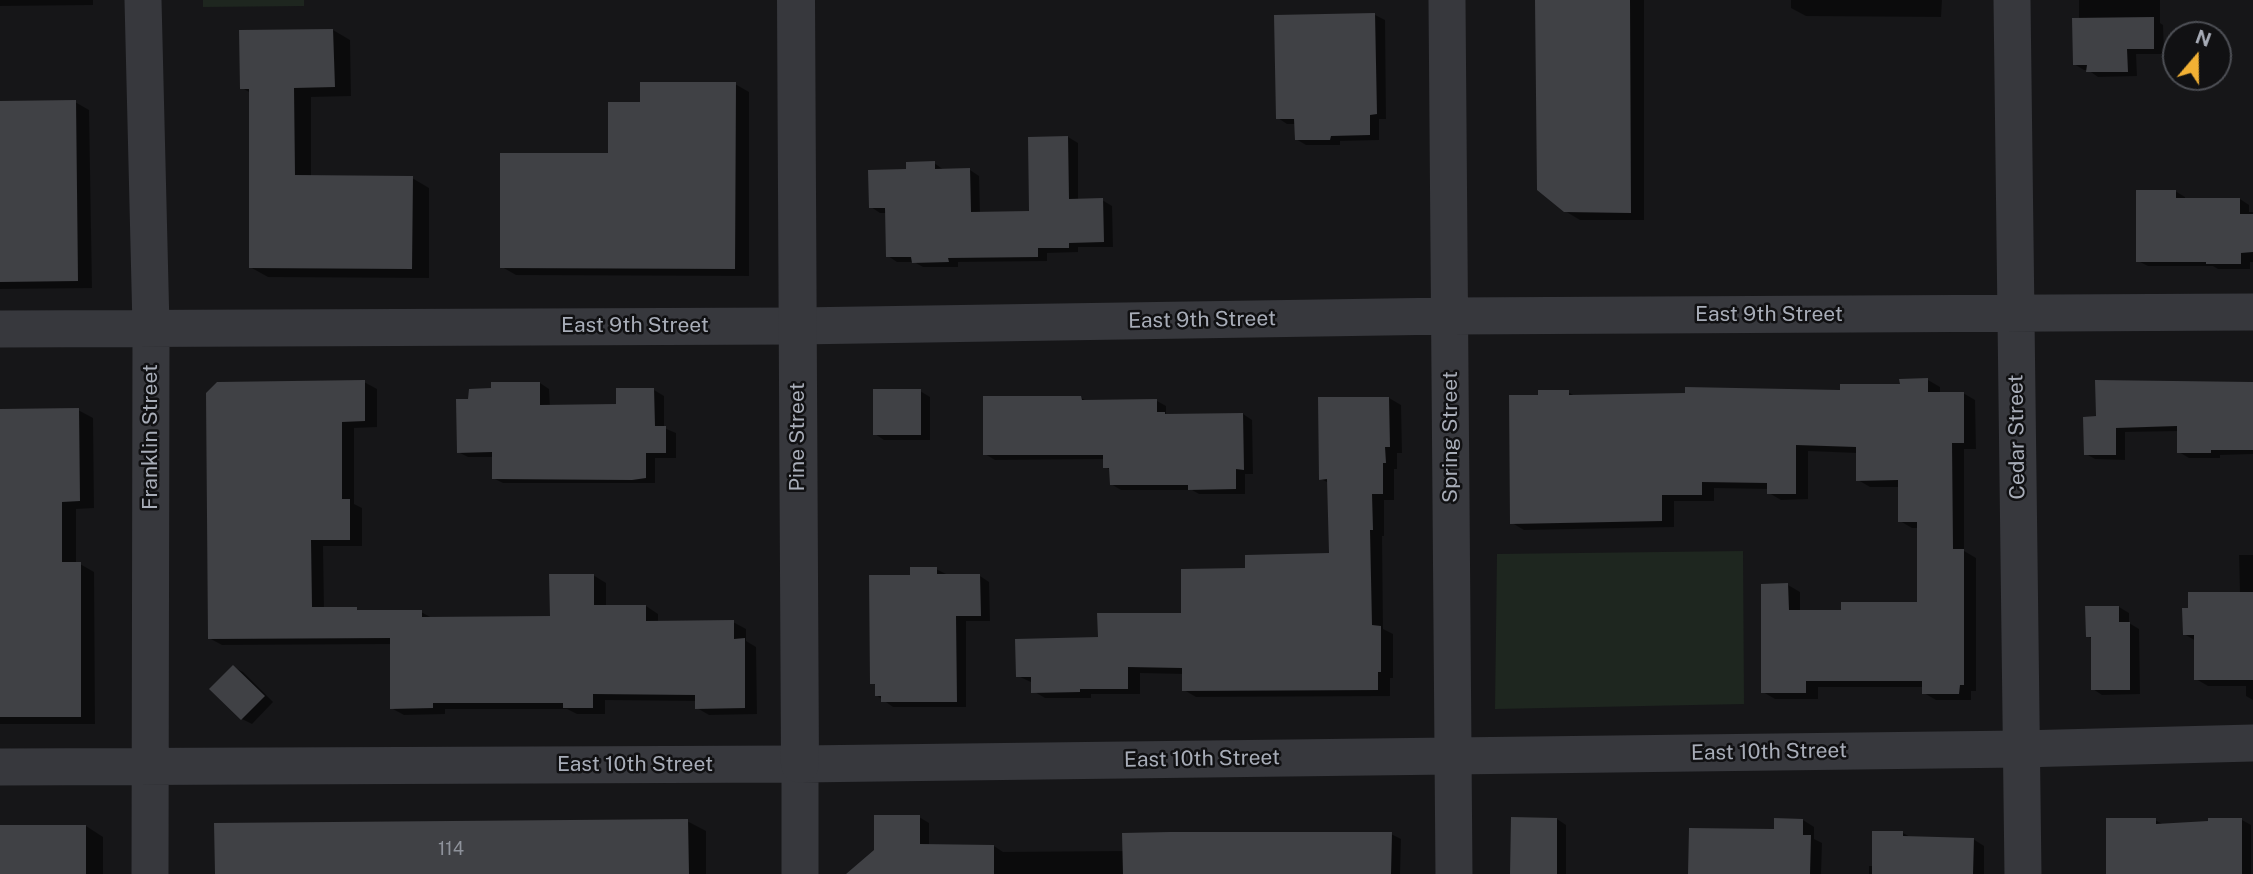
<!DOCTYPE html>
<html>
<head>
<meta charset="utf-8">
<style>
	body { margin:0 }
	#map { position:relative; width:2253px; height:874px; overflow:hidden; background:#161618; font-family:"Public Sans",sans-serif }
	canvas { display:block }
	.north { position:absolute; left:2162px; top:21px; width:70px; height:70px; box-sizing:border-box; background:#111113; border:2px solid #4d4f55; border-radius:50%; rotate:20deg; font-size:19px; font-weight:700; line-height:28px; text-align:center; color:#a8adb8 }
	.north::after { content:''; display:block; margin:auto; width:24px; height:32px; background:#f2b134; clip-path:polygon(50% 0,100% 100%,50% 72%,0 100%) }
</style>
</head>
<body>
<div id="map">
<canvas width="2253" height="874"></canvas>
<div class="north">N</div>
</div>
<script>
const ctx = document.querySelector('canvas').getContext('2d');
ctx.lineJoin = 'round';
function paint(path, color) {
  ctx.fillStyle = color;
  ctx.fill(path, 'evenodd');
}
function poly(rows) {
  const path = new Path2D();
  for (const r of rows) {
    path.moveTo(r[0], r[1]);
    for (let i = 2; i < r.length; i += 2) path.lineTo(r[i], r[i + 1]);
  }
  return path;
}
function trace(path, color, width, dash) {
  ctx.strokeStyle = color;
  ctx.lineWidth = width;
  ctx.lineCap = dash ? 'butt' : 'round';
  ctx.setLineDash(dash || []);
  ctx.stroke(path);
}
function write(font, color, halo, rows, align = 'center') {
  ctx.font = font + ' "Public Sans",sans-serif';
  ctx.lineWidth = 5;
  ctx.setLineDash([]);
  ctx.textBaseline = 'middle';
  ctx.strokeStyle = halo;
  ctx.fillStyle = color;
  for (const [text, x, y, turn = 0] of rows) {
    ctx.save();
    ctx.translate(x, y);
    ctx.rotate((+turn || 0) * Math.PI / 180);
    ctx.textAlign = isNaN(turn) ? turn : align;
    if (halo) ctx.strokeText(text, 0, 0);
    ctx.fillText(text, 0, 0);
    ctx.restore();
  }
}
const green = poly([
	[203,0,304,0,304,6,203,7],
	[1743,551,1744,704,1495,709,1497,554]
]);
const shadow = poly([
	[0,0,93,0,93,5,0,6],
	[1537,0,1644,0,1644,220,1580,220,1565,211],
	[1791,0,1942,0,1941,17,1806,16,1791,8],
	[2079,0,2160,0,2160,23,2163,25,2164,54,2136,54,2137,76,2098,77,2088,70,2084,70,2074,64,2079,19],
	[1375,15,1385,20,1386,119,1379,119,1379,140,1340,141,1340,145,1306,145,1296,139,1296,124,1287,124,1278,118],
	[333,30,350,40,351,96,311,97,311,177,412,178,429,188,429,278,268,277,250,267,251,93,242,88],
	[735,84,749,92,749,276,516,275,502,267,609,155,642,104],
	[75,102,89,110,92,288,0,289,0,103],
	[1068,137,1078,143,1078,200,1102,200,1112,206,1113,247,1078,247,1078,252,1047,253,1047,261,958,262,958,267,923,267,914,262,897,262,888,256,887,213,880,213,871,207,908,171,934,163,944,170,970,170,979,176,980,214,1031,213],
	[2175,191,2185,197,2185,199,2240,199,2249,205,2249,212,2253,212,2253,262,2250,262,2250,269,2218,269,2213,266,2148,266,2138,261],
	[1928,380,1940,387,1940,394,1963,393,1975,400,1976,449,1964,449,1964,551,1976,558,1976,691,1971,691,1971,700,1936,700,1924,693,1924,687,1818,687,1818,699,1775,699,1763,692,1788,585,1800,592,1800,611,1842,611,1919,604,1918,528,1912,528,1900,521,1900,487,1870,487,1858,480,1857,453,1808,451,1808,499,1781,500,1769,493,1769,489,1714,488,1714,501,1674,501,1674,527,1524,530,1512,523,1539,396,1568,392,1575,396,1841,392,1901,385],
	[364,382,377,389,377,427,354,428,354,504,362,508,362,546,323,546,324,609,356,609,361,612,421,612,434,619,551,618,593,575,606,583,606,607,646,606,658,614,658,622,733,622,746,629,746,641,756,647,757,714,709,715,697,708,697,701,605,700,605,714,577,714,567,709,445,709,445,714,404,715,391,708,391,644,222,645,209,638],
	[540,383,549,389,550,407,618,406,654,390,664,396,664,428,676,433,676,458,655,458,655,483,503,483,493,478,493,457,468,457,458,452,470,401],
	[2253,383,2253,454,2220,455,2220,458,2189,458,2179,452,2179,431,2125,432,2125,460,2095,459,2086,454,2085,418],
	[920,391,930,397,930,440,884,440,875,434],
	[1081,398,1087,401,1157,401,1166,406,1166,415,1243,414,1252,420,1253,474,1245,474,1245,494,1199,494,1192,490,1121,490,1111,484,1111,470,1105,467,1105,459,995,460,985,454],
	[1389,398,1401,405,1402,453,1397,453,1397,469,1394,469,1394,500,1384,500,1384,536,1382,536,1383,629,1393,634,1393,678,1390,678,1390,696,1196,697,1184,690,1183,674,1140,673,1140,694,1091,694,1091,698,1045,698,1033,691,1033,683,1018,676,1099,639,1183,614,1247,570,1331,555,1329,483,1321,479],
	[78,410,93,418,94,508,76,509,76,564,80,564,94,572,95,724,0,724,0,411],
	[2239,555,2253,555,2253,700,2246,696,2246,686,2208,686,2196,679,2196,641,2184,634,2240,594],
	[936,569,946,574,980,576,989,582,990,621,966,621,966,707,893,707,876,695,876,685,872,683,912,577],
	[2119,607,2129,613,2129,623,2139,629,2140,694,2102,695,2093,689,2093,639,2087,636],
	[233,667,243,672,273,702,252,724,242,719],
	[919,817,929,823,929,846,994,846,1003,852,1124,851,1391,834,1401,839,1400,874,876,874],
	[1557,819,1566,825,1566,874,1511,874],
	[1803,820,1814,827,1814,839,1822,843,1821,874,1690,874,1775,831],
	[2155,820,2164,825,2242,820,2251,825,2251,874,2108,874],
	[687,821,706,831,706,874,217,874],
	[86,826,103,837,103,874,0,874,0,827],
	[1903,833,1912,838,1973,839,1984,846,1984,874,1869,874,1869,866,1874,866]
]);
const building = poly([
	[1535,0,1630,0,1631,213,1564,212,1537,190],
	[1375,13,1377,114,1370,115,1370,135,1331,136,1330,140,1295,140,1294,119,1276,119,1274,15],
	[2154,17,2154,49,2127,49,2128,72,2086,72,2087,65,2073,65,2072,18],
	[333,29,335,87,294,88,295,175,413,176,412,269,249,268,249,89,240,89,239,30],
	[640,82,736,82,735,269,500,268,500,153,608,153,608,102,640,102],
	[76,100,78,281,0,282,0,101],
	[1068,136,1069,199,1103,198,1104,242,1069,243,1069,248,1038,248,1038,257,948,258,949,262,912,263,911,257,886,257,885,208,869,208,868,170,906,169,906,162,935,161,935,169,970,168,971,212,1029,211,1028,137],
	[2136,190,2176,190,2176,198,2240,198,2240,214,2253,214,2253,252,2241,253,2241,264,2206,264,2206,262,2136,262],
	[1928,378,1928,392,1964,392,1964,443,1952,443,1953,549,1964,549,1964,685,1960,685,1959,694,1922,694,1922,681,1806,681,1806,693,1761,693,1761,584,1788,583,1789,610,1841,610,1841,602,1917,602,1917,522,1898,522,1898,480,1856,481,1856,447,1796,445,1796,494,1767,494,1767,483,1702,482,1702,495,1662,495,1662,521,1510,524,1509,395,1538,395,1538,390,1569,390,1569,395,1685,393,1685,387,1840,390,1840,384,1900,384,1899,379],
	[365,380,365,421,342,422,342,499,350,499,350,540,311,540,312,607,357,607,357,610,422,610,422,617,550,616,549,574,594,574,594,605,646,605,646,621,734,620,734,639,745,638,745,708,695,709,695,695,593,694,593,708,563,708,563,703,433,703,433,708,390,709,390,638,208,639,206,393,217,382],
	[2095,380,2253,382,2253,450,2211,450,2211,453,2177,453,2177,426,2116,428,2116,455,2084,455,2083,417,2096,416],
	[491,382,540,382,540,405,616,404,616,388,654,388,655,426,666,426,666,453,646,453,646,478,632,480,492,479,492,452,457,453,456,399,468,399,469,389,491,388],
	[873,389,921,389,921,435,873,435],
	[983,396,1081,396,1082,400,1157,399,1157,412,1165,412,1165,414,1243,413,1244,470,1236,469,1236,489,1188,490,1188,485,1110,485,1109,468,1103,468,1103,455,983,455],
	[1318,397,1389,397,1390,447,1385,447,1386,463,1383,463,1383,494,1372,494,1373,530,1370,530,1372,625,1381,626,1381,672,1378,672,1378,690,1182,691,1182,668,1128,667,1128,689,1080,689,1080,692,1031,693,1031,677,1016,677,1015,639,1098,637,1097,613,1181,613,1181,569,1245,568,1245,555,1329,553,1327,479,1319,480],
	[79,408,80,501,62,502,62,562,81,562,81,717,0,717,0,409],
	[910,567,937,567,937,574,980,574,981,616,956,616,957,702,881,702,881,696,875,696,875,684,870,684,869,575,910,575],
	[2188,592,2253,592,2253,680,2194,680,2194,635,2183,635,2182,608,2188,608],
	[2085,606,2119,606,2119,622,2130,622,2130,690,2091,690,2091,637,2086,637],
	[233,665,265,696,241,720,209,689],
	[874,815,920,815,920,844,994,845,994,874,846,874,874,850],
	[1511,817,1557,818,1557,874,1510,874],
	[1774,818,1803,819,1803,835,1811,835,1810,874,1688,874,1689,828,1774,829],
	[2106,818,2156,818,2156,824,2208,821,2208,818,2242,818,2242,874,2106,874],
	[688,819,689,874,215,874,214,823],
	[0,825,86,825,86,874,0,874],
	[1872,831,1903,831,1903,836,1974,838,1973,874,1872,874],
	[1170,832,1392,832,1391,874,1123,874,1122,833]
]);
const minor = poly([
	[143,0,151,327,150,874],
	[1447,0,1454,874],
	[2012,0,2023,874],
	[0,329,797,326,1450,316,2253,312],
	[0,767,800,764,2020,749,2253,743],
	[800,874,800,764]
]);
const tertiary = poly([
	[796,0,800,764]
]);
const numberNames = [
	["114",451,849]
];
const streetNames = [
	["East 9th Street",1769,315],
	["East 9th Street",1202,320,-1],
	["East 9th Street",635,326],
	["Franklin Street",151,437,-90],
	["Pine Street",798,437,-90],
	["Spring Street",1451,437,-90],
	["Cedar Street",2017,437,-91],
	["East 10th Street",1769,752,-1],
	["East 10th Street",1202,759,-1],
	["East 10th Street",635,765]
];
paint(green, '#1e261f');
paint(shadow, '#0007');
paint(building, '#404145');
trace(minor, '#37383d', 37);
trace(tertiary, '#37383d', 38);
write('18px', '#8e929b', null, numberNames);
write('21px', '#a8adb8', '#111113', streetNames);
</script>
</body>
</html>
